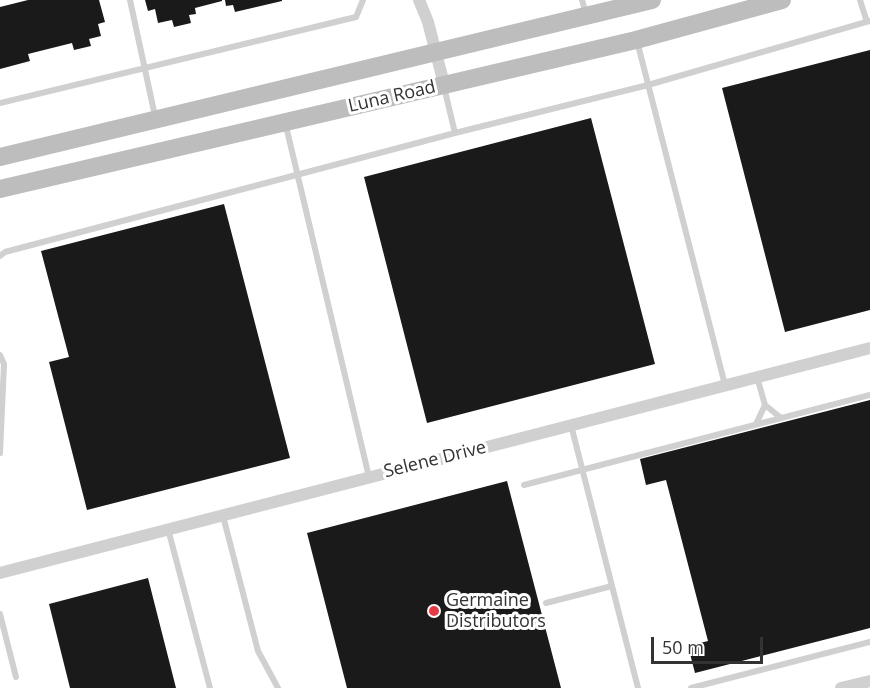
<!DOCTYPE html>
<html>
<head>
<meta charset="utf-8">
<style>
	body { margin:0 }
	#map { position:relative; width:870px; height:688px; overflow:hidden; background:#fff; font-family:"Open Sans",sans-serif }
	canvas { display:block }
	.scale { position:absolute; left:651px; top:637px; width:112px; height:27px; box-sizing:border-box; border:3px solid #333; border-top:0; padding-left:8px; font-size:18px; line-height:21px; white-space:nowrap; color:#333; -webkit-text-stroke:4px #fff; paint-order:stroke }
</style>
</head>
<body>
<div id="map">
<canvas width="870" height="688"></canvas>
<div class="scale">50 m</div>
</div>
<script>
const ctx = document.querySelector('canvas').getContext('2d');
ctx.lineJoin = 'round';
function paint(path, color) {
  ctx.fillStyle = color;
  ctx.fill(path, 'evenodd');
}
function poly(rows) {
  const path = new Path2D();
  for (const r of rows) {
    path.moveTo(r[0], r[1]);
    for (let i = 2; i < r.length; i += 2) path.lineTo(r[i], r[i + 1]);
  }
  return path;
}
function trace(path, color, width, dash) {
  ctx.strokeStyle = color;
  ctx.lineWidth = width;
  ctx.lineCap = dash ? 'butt' : 'round';
  ctx.setLineDash(dash || []);
  ctx.stroke(path);
}
function write(font, color, halo, rows, align = 'center') {
  ctx.font = font + ' "Open Sans",sans-serif';
  ctx.lineWidth = 6;
  ctx.setLineDash([]);
  ctx.textBaseline = 'middle';
  ctx.strokeStyle = halo;
  ctx.fillStyle = color;
  for (const [text, x, y, turn = 0] of rows) {
    ctx.save();
    ctx.translate(x, y);
    ctx.rotate((+turn || 0) * Math.PI / 180);
    ctx.textAlign = isNaN(turn) ? turn : align;
    if (halo) ctx.strokeText(text, 0, 0);
    ctx.fillText(text, 0, 0);
    ctx.restore();
  }
}
const building = poly([
	[28,0,99,0,105,22,98,24,101,36,89,39,91,46,74,50,72,43,28,54,30,61,0,69,0,7],
	[145,0,222,0,222,1,195,8,196,14,189,15,191,23,174,27,172,20,158,23,155,9,148,11],
	[225,0,282,0,282,1,235,12,233,5,226,6],
	[870,50,870,310,785,332,722,88],
	[591,118,655,364,427,423,364,177],
	[224,204,290,458,87,510,49,362,69,357,41,251],
	[870,400,870,628,695,673,688,646,708,641,666,480,646,485,640,459],
	[507,481,561,688,347,688,307,533],
	[148,578,176,688,70,688,49,604]
]);
const lane = poly([
	[130,0,155,116],
	[582,0,586,14],
	[860,0,867,22],
	[637,41,725,385],
	[444,87,455,133],
	[0,103,356,17,363,0],
	[286,126,369,477],
	[0,256,5,252,455,133,648,85,870,21],
	[0,355,4,364,0,453],
	[757,377,765,405,781,418],
	[756,424,765,405],
	[571,425,638,688],
	[524,485,870,395],
	[223,516,258,651,278,688],
	[168,529,210,688],
	[546,603,612,586],
	[0,614,16,677],
	[691,688,870,642]
]);
const street = poly([
	[419,0,428,22,444,84],
	[0,573,870,348],
	[841,688,870,681]
]);
const secondary = poly([
	[0,157,652,0],
	[0,189,636,40,782,0]
]);
const markers = [
	[434,611,6,"#e63946"]
];
const streetNames = [
	["Luna Road",392,97,-13],
	["Selene Drive",435,460,-14]
];
const poiNames = [
	["Germaine",446,601],
	["Distributors",446,622]
];
paint(building, '#1a1a1a');
trace(lane, '#d0d0d0', 6);
trace(street, '#d0d0d0', 12);
trace(secondary, '#bdbdbd', 18);
for (const [x, y, r, color] of markers) {
  const dot = new Path2D();
  dot.arc(x, y, r, 0, 2 * Math.PI);
  ctx.fillStyle = color;
  ctx.fill(dot);
  trace(dot, '#fff', 2);
}
write('18px', '#333', '#fff', streetNames);
write('18px', '#333', '#fff', poiNames, 'left');
</script>
</body>
</html>
